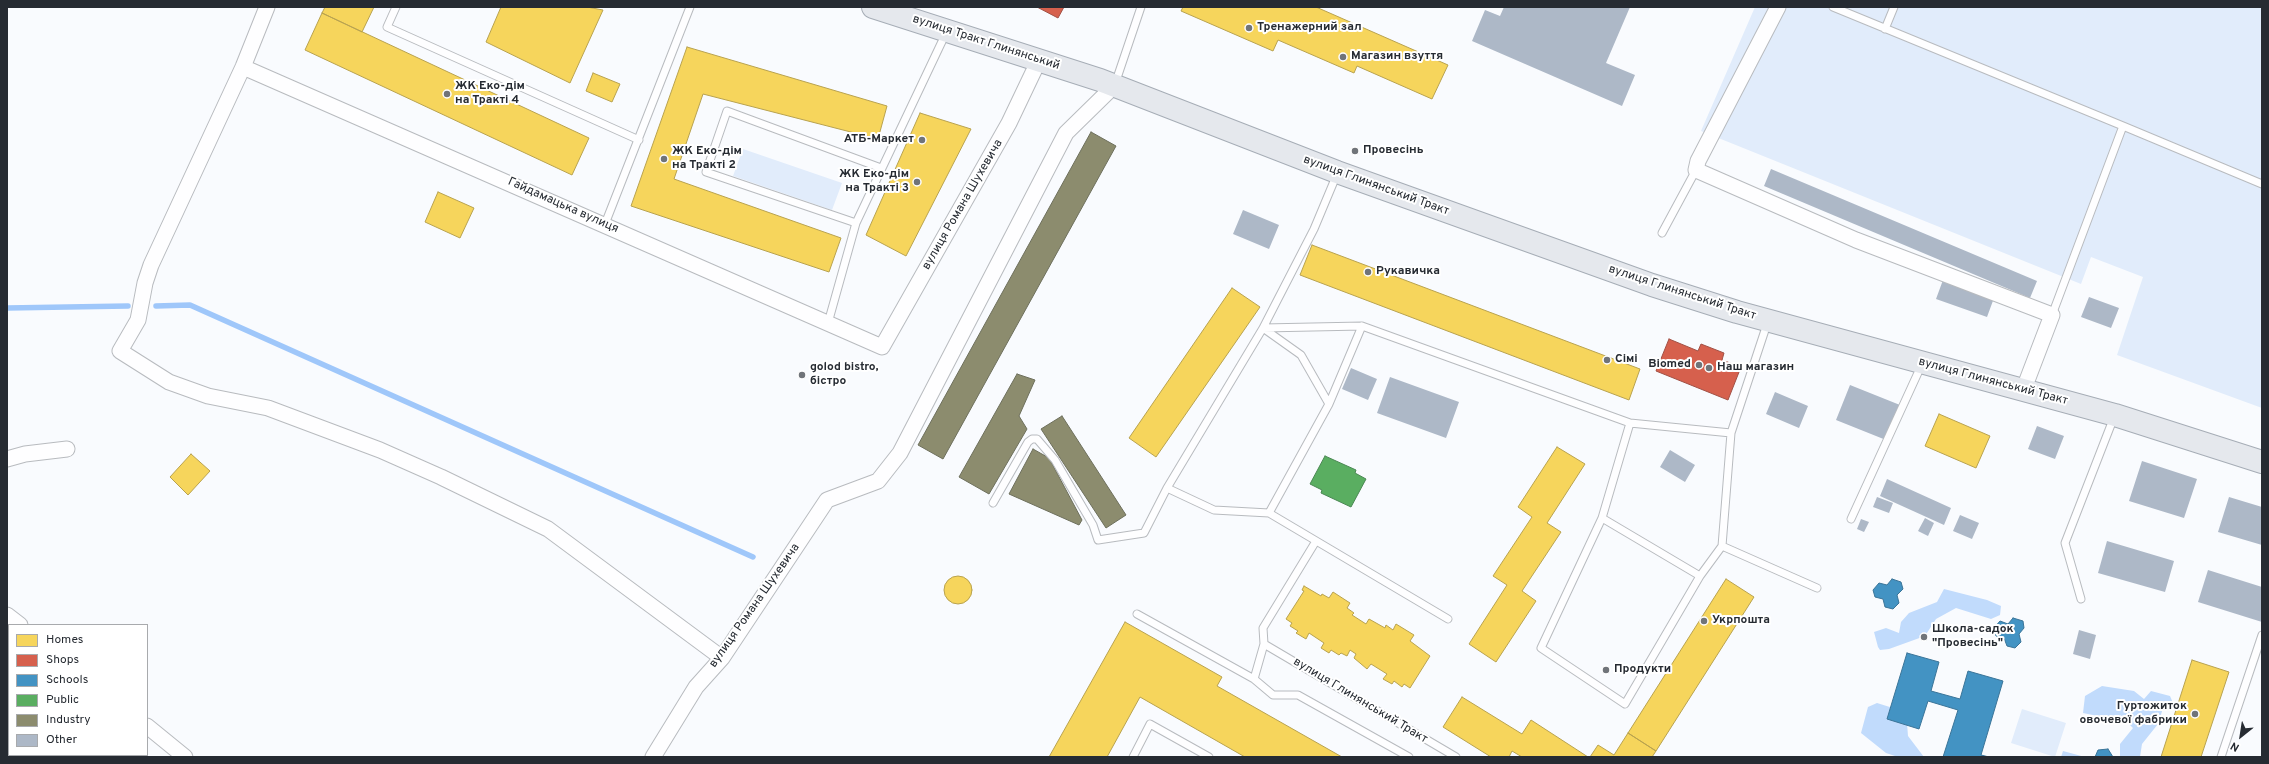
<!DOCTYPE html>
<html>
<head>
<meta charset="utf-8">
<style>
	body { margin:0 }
	#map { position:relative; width:2269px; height:764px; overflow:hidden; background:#f9fbfe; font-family:Overpass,sans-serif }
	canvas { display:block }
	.frame { position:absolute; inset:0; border:8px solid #262b32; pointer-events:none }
	.legend { position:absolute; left:8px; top:624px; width:140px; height:132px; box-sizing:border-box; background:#fff; border:1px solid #a8aaad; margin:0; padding:5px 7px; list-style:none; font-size:12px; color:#262b32 }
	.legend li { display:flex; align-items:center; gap:8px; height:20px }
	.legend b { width:20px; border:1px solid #a8aaad }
	.north { position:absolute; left:2221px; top:716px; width:40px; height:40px; -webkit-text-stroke:3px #fff; paint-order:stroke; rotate:210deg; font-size:11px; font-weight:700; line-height:16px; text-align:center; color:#262b32 }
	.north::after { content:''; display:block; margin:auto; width:14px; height:18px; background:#262b32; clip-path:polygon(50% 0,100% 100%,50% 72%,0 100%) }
</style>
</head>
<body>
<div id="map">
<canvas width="2269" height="764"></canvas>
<div class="frame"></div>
<ul class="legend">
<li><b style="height:11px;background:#f6d55c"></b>Homes</li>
<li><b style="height:11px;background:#d6604d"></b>Shops</li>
<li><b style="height:11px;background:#4393c3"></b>Schools</li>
<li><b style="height:11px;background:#5aae61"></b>Public</li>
<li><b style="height:11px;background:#8c8c6e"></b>Industry</li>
<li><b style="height:11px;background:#adb8c7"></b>Other</li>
</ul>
<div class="north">N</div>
</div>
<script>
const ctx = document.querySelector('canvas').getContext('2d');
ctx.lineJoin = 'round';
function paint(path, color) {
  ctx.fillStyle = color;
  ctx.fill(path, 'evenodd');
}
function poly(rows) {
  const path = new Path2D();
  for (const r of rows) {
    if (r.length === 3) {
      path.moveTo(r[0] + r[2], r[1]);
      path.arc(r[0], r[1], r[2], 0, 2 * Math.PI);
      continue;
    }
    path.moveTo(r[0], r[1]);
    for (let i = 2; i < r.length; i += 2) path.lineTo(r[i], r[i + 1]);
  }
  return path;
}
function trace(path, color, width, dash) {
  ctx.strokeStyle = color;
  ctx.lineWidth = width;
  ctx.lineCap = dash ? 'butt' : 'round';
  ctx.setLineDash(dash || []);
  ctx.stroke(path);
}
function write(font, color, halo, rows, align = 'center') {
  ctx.font = font + ' Overpass,sans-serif';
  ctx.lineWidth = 4;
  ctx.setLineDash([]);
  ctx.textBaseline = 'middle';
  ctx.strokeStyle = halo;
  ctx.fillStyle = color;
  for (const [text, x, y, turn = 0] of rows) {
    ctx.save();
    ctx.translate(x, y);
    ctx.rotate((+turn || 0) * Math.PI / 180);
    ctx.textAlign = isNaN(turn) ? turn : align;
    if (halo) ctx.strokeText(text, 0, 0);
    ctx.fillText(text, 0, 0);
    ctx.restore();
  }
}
const green = poly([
	[1755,7,2262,7,2262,408,2117,355,2143,277,2091,257,2081,284,1701,131],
	[743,149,842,183,832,210,733,176],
	[2022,709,2066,723,2055,757,2011,743]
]);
const forest = poly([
	[1944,589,1987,600,2001,606,2000,615,1991,619,1956,608,1936,619,1925,636,1889,649,1880,650,1878,647,1874,632,1886,628,1899,633,1901,622,1909,613,1937,602],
	[2102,686,2134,691,2144,699,2151,691,2170,696,2173,703,2164,705,2158,724,2142,744,2140,757,2120,757,2120,744,2133,728,2127,722,2083,713,2085,696],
	[1877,703,1893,708,1907,723,1908,736,1924,757,1898,757,1886,753,1861,733,1868,707],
	[2063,751,2085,757,2061,757]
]);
const homes = poly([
	[325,7,374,7,362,32,322,13,325,7],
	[501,7,587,7,603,10,570,83,486,42,501,7],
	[1183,7,1316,7,1448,65,1432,99,1357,66,1354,73,1278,40,1273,51,1181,11,1183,7],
	[322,13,589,138,572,175,305,50,322,13],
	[687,47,887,106,878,139,703,94,674,179,841,238,829,272,631,206,687,47],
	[593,73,620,84,612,102,586,91,593,73],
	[920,113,971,129,906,256,866,235,920,113],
	[438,192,474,208,460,238,425,222,438,192],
	[1312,245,1640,369,1629,400,1300,275,1312,245],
	[1232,288,1260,307,1156,457,1129,438,1232,288],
	[1939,414,1990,436,1976,468,1925,446,1939,414],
	[1557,447,1585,464,1547,523,1561,532,1522,591,1536,601,1496,662,1469,644,1507,585,1493,576,1532,517,1518,507,1557,447],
	[191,454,210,471,188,495,170,477,191,454],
	[958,590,14],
	[1726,579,1754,597,1656,751,1628,733,1726,579],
	[1304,586,1321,596,1322,594,1329,598,1333,592,1350,603,1347,608,1354,613,1352,615,1366,624,1369,619,1385,628,1386,625,1393,630,1396,624,1414,635,1410,641,1430,656,1410,688,1404,684,1402,687,1394,681,1392,684,1383,679,1387,674,1371,664,1367,669,1354,658,1356,654,1350,650,1347,656,1341,653,1339,655,1331,650,1329,653,1321,648,1324,643,1309,633,1306,639,1296,633,1298,631,1290,626,1292,623,1286,619,1304,591,1302,590,1304,586],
	[1125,622,1222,677,1217,686,1342,757,1245,757,1140,697,1107,757,1049,757,1125,622],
	[2192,660,2229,672,2201,757,2161,757,2192,660],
	[1462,697,1522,734,1531,720,1588,757,1522,757,1512,751,1509,757,1491,757,1443,727,1462,697],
	[1628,733,1656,751,1652,757,1590,757,1598,745,1614,755,1628,733]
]);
const shops = poly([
	[1037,7,1064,7,1058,18,1037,7],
	[1669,339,1698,351,1701,344,1724,353,1722,360,1741,367,1728,400,1656,371,1669,339]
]);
const schools = poly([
	[1892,579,1901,582,1903,589,1897,595,1899,603,1893,609,1885,607,1883,599,1875,597,1873,590,1879,583,1887,585,1892,579],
	[2013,618,2023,621,2024,628,2019,634,2021,642,2015,648,2007,646,2004,638,1996,636,1994,628,2000,621,2008,624,2013,618],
	[1907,653,1939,662,1931,691,1960,699,1968,671,2003,681,1981,755,1989,757,1943,757,1958,710,1928,701,1919,729,1887,719,1907,653],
	[2108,749,2113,757,2095,757,2098,750,2108,749]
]);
const public = poly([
	[1325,456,1356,470,1355,473,1366,479,1351,507,1321,493,1322,490,1310,484,1325,456]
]);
const industry = poly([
	[1091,132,1116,146,943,459,918,445,1091,132],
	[1017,374,1035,380,1019,416,1027,429,989,494,959,477,1017,374],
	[1062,416,1126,515,1106,528,1041,429,1062,416],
	[1033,449,1049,458,1082,520,1079,525,1009,494,1033,449]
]);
const stream = poly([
	[156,306,190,305,753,557],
	[7,308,128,306]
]);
const building = poly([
	[1504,7,1630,7,1606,63,1635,75,1622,106,1472,41,1485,10,1500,16],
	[1771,169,2037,281,2030,298,1764,186],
	[1243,210,1279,225,1269,249,1233,234],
	[1943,280,1994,298,1987,317,1936,299],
	[2089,297,2119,308,2111,328,2081,317],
	[1351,368,1377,379,1368,400,1342,389],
	[1390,377,1459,402,1446,438,1377,413],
	[1850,385,1900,405,1886,440,1836,420],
	[1775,392,1808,406,1799,428,1766,414],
	[2037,426,2064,436,2055,459,2028,449],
	[1670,450,1695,465,1685,482,1660,467],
	[2142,461,2197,479,2184,518,2129,501],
	[1887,479,1951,508,1944,525,1880,496],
	[1877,497,1893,503,1889,513,1873,507],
	[2229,497,2262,507,2262,545,2218,532],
	[1960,515,1979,523,1972,539,1953,531],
	[1925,518,1934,523,1928,536,1918,531],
	[1861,519,1869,522,1864,532,1857,529],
	[2107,541,2174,561,2165,592,2098,573],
	[2208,570,2262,587,2262,622,2198,602],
	[2079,630,2096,635,2090,659,2073,654]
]);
const service = poly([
	[396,7,387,27,639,140],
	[1833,7,2123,126,2052,315],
	[1885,29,1894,7],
	[1115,84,1141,7],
	[2123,126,2262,184],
	[1337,174,1314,229,1263,328,1301,355,1329,404,1269,513,1448,619],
	[856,223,706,172,727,111,881,168],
	[605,224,690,7],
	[1662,233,1696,170],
	[828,323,856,223,946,33],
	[1329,404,1362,326],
	[1167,488,1214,510,1269,513],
	[993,503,1028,442,1032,439,1037,439,1055,460,1093,525,1098,540,1144,533,1167,488,1263,328,1362,326,1630,423],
	[1602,518,1700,576,1625,704,1541,648,1602,518],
	[1602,518,1630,423,1731,433,1767,324],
	[1851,519,1922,364],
	[1316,541,1263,628,1264,644,1254,679,1273,695,1298,695,1409,757],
	[1722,546,1817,588],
	[1700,576,1722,546,1731,433],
	[2081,599,2065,543,2114,417],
	[1137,614,1254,679],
	[1264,644,1456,757],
	[1133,757,1150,724,1209,757],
	[2221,757,2262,635]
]);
const minor = poly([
	[267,7,243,67,151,265,145,283,138,320,120,351,169,382,208,396,268,408,380,450,441,477,548,529,722,658],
	[1778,7,1698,161,1696,170,1856,240,2052,315,2023,391],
	[243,67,882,347,1009,123,1039,60],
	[7,459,25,454,67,449],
	[7,615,20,625],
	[147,726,185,757],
	[653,757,696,687,722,658,827,500,878,481,900,453,1066,133,1114,86]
]);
const primary = poly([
	[873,7,1100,80,1337,172,1652,285,1737,312,2115,415,2262,462]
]);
const markers = [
	[1249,28,4,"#707479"],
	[1343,57,4,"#707479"],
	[447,94,4,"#707479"],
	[922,140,4,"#707479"],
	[1355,151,4,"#707479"],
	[664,159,4,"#707479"],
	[917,182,4,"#707479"],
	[1368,272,4,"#707479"],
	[1607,360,4,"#707479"],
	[1699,365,4,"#707479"],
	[1709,368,4,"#707479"],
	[802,375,4,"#707479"],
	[1704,621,4,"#707479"],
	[1924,637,4,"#707479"],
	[1606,670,4,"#707479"],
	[2195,714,4,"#707479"]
];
const poiNames = [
	["Тренажерний зал",1257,28],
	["Магазин взуття",1351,57],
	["ЖК Еко-дім",455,87],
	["на Тракті 4",455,101],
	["АТБ-Маркет",914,140,"right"],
	["Провесінь",1363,151],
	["ЖК Еко-дім",672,152],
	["на Тракті 2",672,166],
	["ЖК Еко-дім",909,175,"right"],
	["на Тракті 3",909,189,"right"],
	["Рукавичка",1376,272],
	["Сімі",1615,360],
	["Biomed",1691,365,"right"],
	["golod bistro,",810,368],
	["бістро",810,382],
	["Наш магазин",1717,368],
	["Укрпошта",1712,621],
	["Школа-садок",1932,630],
	["\"Провесінь\"",1932,644],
	["Продукти",1614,670],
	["Гуртожиток",2187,707,"right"],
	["овочевої фабрики",2187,721,"right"]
];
const streetNames = [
	["вулиця Тракт Глинянський",986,43,18],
	["вулиця Глинянський Тракт",1376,186,20],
	["вулиця Романа Шухевича",963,205,-60],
	["Гайдамацька вулиця",563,206,24],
	["вулиця Глинянський Тракт",1682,293,18],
	["вулиця Глинянський Тракт",1993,382,15],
	["вулиця Романа Шухевича",755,606,-55],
	["вулиця Глинянський Тракт",1360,701,31]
];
paint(green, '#e1ecfb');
paint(forest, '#c1dbfc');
paint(homes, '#f6d55c');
trace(homes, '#b8a24f', 1);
paint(shops, '#d6604d');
trace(shops, '#a15045', 1);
paint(schools, '#4393c3');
trace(schools, '#3a7498', 1);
paint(public, '#5aae61');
trace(public, '#4a8753', 1);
paint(industry, '#8c8c6e');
trace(industry, '#6d6f5c', 1);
trace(stream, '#9fc7fa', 5.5);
paint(building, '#adb8c7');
trace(service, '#b8bbbf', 9);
trace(minor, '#b8bbbf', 17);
trace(primary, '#a6adb6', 24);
trace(service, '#fefeff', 7);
trace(minor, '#fefeff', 15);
trace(primary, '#e5e8ed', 22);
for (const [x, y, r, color] of markers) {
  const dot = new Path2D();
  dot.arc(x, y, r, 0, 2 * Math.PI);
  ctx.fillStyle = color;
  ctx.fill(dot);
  trace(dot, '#fff', 1.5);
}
write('bold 12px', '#262b32', '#fff', poiNames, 'left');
write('12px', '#262b32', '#fff', streetNames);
</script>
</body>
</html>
